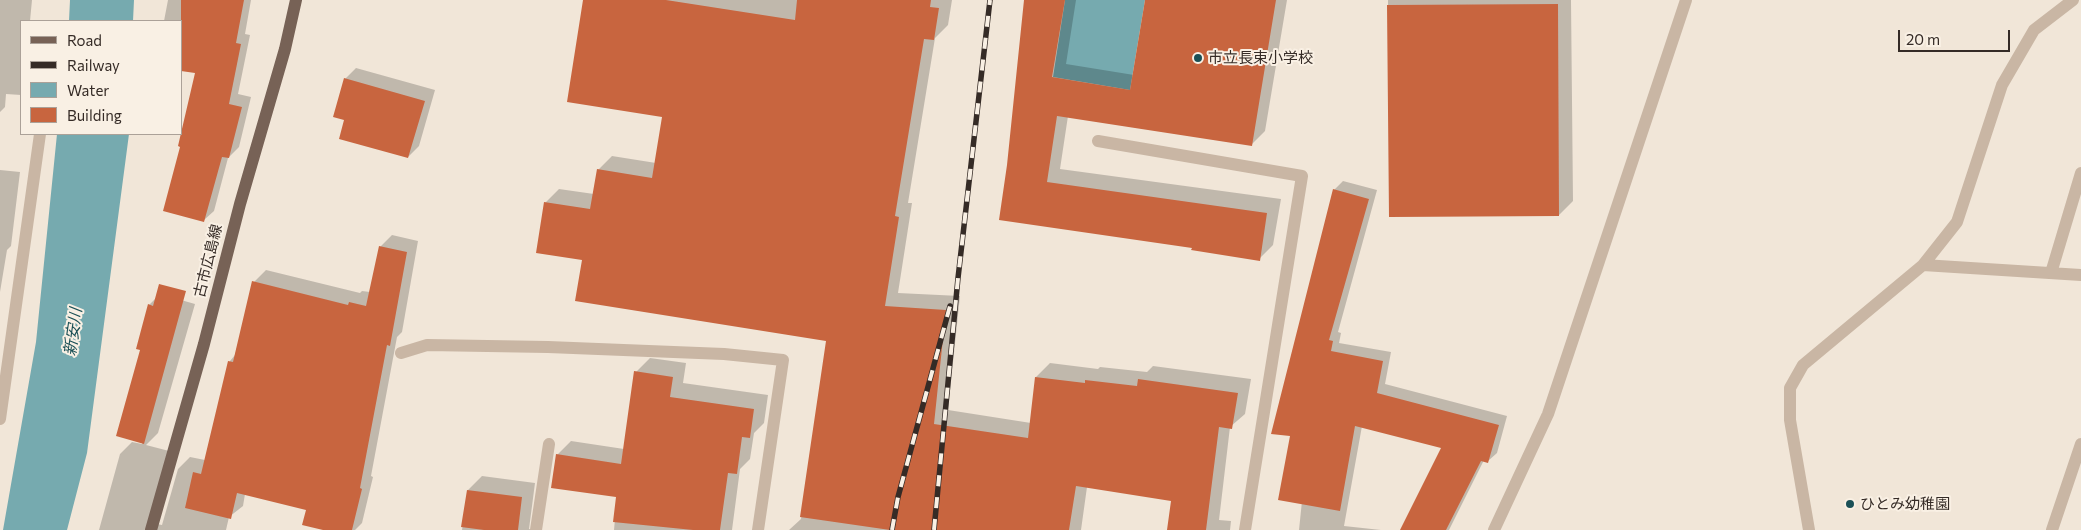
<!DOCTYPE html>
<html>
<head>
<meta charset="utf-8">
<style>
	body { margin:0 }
	#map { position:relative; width:2081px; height:530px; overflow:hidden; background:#f1e6d8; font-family:Commissioner,sans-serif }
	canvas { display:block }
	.legend { position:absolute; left:20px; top:20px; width:162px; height:115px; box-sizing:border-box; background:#f9f0e4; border:1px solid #aba198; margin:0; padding:6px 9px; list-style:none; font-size:15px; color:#352b26 }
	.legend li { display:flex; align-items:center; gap:10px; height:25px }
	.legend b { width:25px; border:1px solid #aba198 }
	.scale { position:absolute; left:1898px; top:30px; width:112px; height:22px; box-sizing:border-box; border:2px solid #352b26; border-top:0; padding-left:6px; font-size:15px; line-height:18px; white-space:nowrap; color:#352b26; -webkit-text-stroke:4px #f9f0e4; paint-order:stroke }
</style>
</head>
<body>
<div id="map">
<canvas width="2081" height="530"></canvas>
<ul class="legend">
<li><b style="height:6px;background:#776256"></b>Road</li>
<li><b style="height:6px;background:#352b26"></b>Railway</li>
<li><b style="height:14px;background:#76aaaf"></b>Water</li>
<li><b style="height:14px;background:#c8653f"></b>Building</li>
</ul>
<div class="scale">20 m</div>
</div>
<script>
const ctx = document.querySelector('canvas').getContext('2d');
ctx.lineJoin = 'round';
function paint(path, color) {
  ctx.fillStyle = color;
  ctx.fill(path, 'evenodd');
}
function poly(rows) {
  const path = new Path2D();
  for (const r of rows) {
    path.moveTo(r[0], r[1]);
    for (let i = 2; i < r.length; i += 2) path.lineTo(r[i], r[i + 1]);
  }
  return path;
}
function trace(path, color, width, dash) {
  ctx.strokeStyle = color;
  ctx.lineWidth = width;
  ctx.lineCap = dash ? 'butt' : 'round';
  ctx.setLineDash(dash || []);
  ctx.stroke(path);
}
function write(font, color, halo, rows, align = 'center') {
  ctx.font = font + ' Commissioner,"Noto Sans JP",sans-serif';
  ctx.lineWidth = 4;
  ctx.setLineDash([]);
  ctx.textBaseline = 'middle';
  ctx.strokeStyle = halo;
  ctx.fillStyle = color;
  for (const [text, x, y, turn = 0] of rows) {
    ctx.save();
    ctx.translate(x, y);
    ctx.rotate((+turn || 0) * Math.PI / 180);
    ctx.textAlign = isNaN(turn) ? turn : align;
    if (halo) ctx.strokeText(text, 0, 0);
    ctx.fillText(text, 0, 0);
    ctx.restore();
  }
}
const water = poly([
	[70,0,134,0,133,21,69,21],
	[1065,0,1145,0,1130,90,1053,77],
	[57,134,129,134,87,453,67,530,3,530,36,342]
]);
const shadow = poly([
	[0,0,32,0,30,21,21,21,21,95,6,94,5,107,0,112],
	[168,0,251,0,245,34,250,35,238,94,251,97,239,147,228,158,214,211,204,220,181,146,197,72,181,21,164,21],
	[584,0,952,0,948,25,935,38,908,203,912,203,898,293,960,296,948,410,1031,423,1036,377,1050,363,1098,369,1100,367,1147,372,1153,366,1251,379,1245,414,1230,427,1219,520,1231,521,1230,530,1168,530,1172,500,1087,487,1081,530,789,530,801,519,827,340,584,259,545,203,559,189,594,194,598,170,612,156,656,163,664,115],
	[1026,0,1076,0,1066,64,1134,75,1146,0,1287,0,1265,131,1251,145,1068,116,1060,169,1281,199,1273,245,1259,259,1193,247,1008,165],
	[1388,0,1571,0,1573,201,1559,215,1390,216],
	[356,68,435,90,419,146,408,157,346,119,345,79],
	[0,170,20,172,11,246,7,250,0,292],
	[1343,181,1377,190,1338,332,1341,333,1339,343,1391,352,1385,384,1507,416,1497,453,1488,461,1484,460,1449,530,1402,530,1443,447,1362,426,1344,526,1381,530,1299,530,1334,190],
	[392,235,418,241,402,332,397,337,371,476,373,477,362,523,355,530,328,530,307,509,245,494,243,506,229,517,226,530,99,530,120,454,132,442,142,444,142,349,149,305,160,294,195,304,158,433,146,445,173,452,157,524,162,525,178,469,190,457,205,460,230,361,235,355,254,282,266,270,360,293,362,291,370,292,380,247],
	[650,358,686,363,683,383,768,395,764,423,754,433,750,459,740,469,732,530,614,530,617,496,557,455,571,441,624,449,636,372],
	[482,476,535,483,529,529,535,530,462,530,468,490]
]);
const building = poly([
	[181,0,244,0,236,43,241,44,229,104,242,107,229,158,222,157,204,222,163,211,180,147,178,146,195,73,181,71],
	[583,0,666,0,795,20,797,0,931,0,930,7,939,8,934,40,924,39,895,216,899,217,885,306,946,310,934,424,1028,438,1035,377,1085,383,1085,380,1137,386,1138,379,1238,393,1232,429,1219,427,1206,530,1167,530,1171,501,1076,486,1069,530,890,530,800,517,826,341,575,301,582,260,536,253,544,202,590,209,597,169,652,178,662,117,567,102],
	[1024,0,1065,0,1052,77,1130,90,1145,0,1276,0,1252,146,1057,116,1047,182,1267,213,1260,261,1191,250,1192,248,999,220,1007,165],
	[1558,4,1559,216,1389,217,1387,5],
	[344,78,425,101,408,158,339,139,344,120,333,117],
	[1333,189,1369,199,1329,340,1333,341,1331,351,1383,361,1377,393,1499,425,1488,463,1481,461,1446,530,1400,530,1441,448,1355,426,1340,511,1278,500,1290,436,1271,434],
	[379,246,407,252,390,346,387,345,360,488,362,489,352,530,323,530,302,525,306,510,237,493,231,519,185,508,193,472,201,474,228,361,233,362,252,281,348,305,349,302,366,306],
	[159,284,186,291,144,444,116,436,140,350,136,349,148,304,153,306],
	[634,371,673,377,670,397,754,409,750,438,742,437,737,474,728,473,720,530,693,530,613,522,616,497,551,488,556,454,621,464],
	[467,490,522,497,518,530,484,530,461,527]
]);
const minor = poly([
	[1098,141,1302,176,1245,530],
	[1923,265,2081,275],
	[2051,273,2081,173],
	[401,353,427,345,548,347,724,354,783,360,758,530],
	[0,419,40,134],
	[536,530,549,444],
	[1494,530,1548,414,1686,0],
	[1809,530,1790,420,1790,388,1803,365,1923,265,1957,222,2002,85,2034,30,2073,0],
	[2052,530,2081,444]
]);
const major = poly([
	[151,530,204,344,240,204,285,49,296,0]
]);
const rail = poly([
	[892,530,898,497,950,306],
	[934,530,958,278,990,0]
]);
const markers = [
	[1198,58,5,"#1b5056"],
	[1850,504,5,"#1b5056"]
];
const poiNames = [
	["市立長束小学校",1208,58],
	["ひとみ幼稚園",1860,504]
];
const streetNames = [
	["古市広島線",208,261,-76]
];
const waterNames = [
	["新安川",73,332,-82]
];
paint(water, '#76aaaf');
paint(shadow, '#0003');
paint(building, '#c8653f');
trace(minor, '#c9b6a4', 12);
trace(major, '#776256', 12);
trace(rail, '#352b26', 5.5);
trace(rail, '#f9f0e4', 4, [11]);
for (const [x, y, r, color] of markers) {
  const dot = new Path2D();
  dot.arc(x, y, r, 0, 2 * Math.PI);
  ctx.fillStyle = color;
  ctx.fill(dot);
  trace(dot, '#f9f0e4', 2);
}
write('15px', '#352b26', '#f9f0e4', poiNames, 'left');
write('15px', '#352b26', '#f9f0e4', streetNames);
write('italic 16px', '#1b5056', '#f9f0e4', waterNames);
</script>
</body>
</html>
